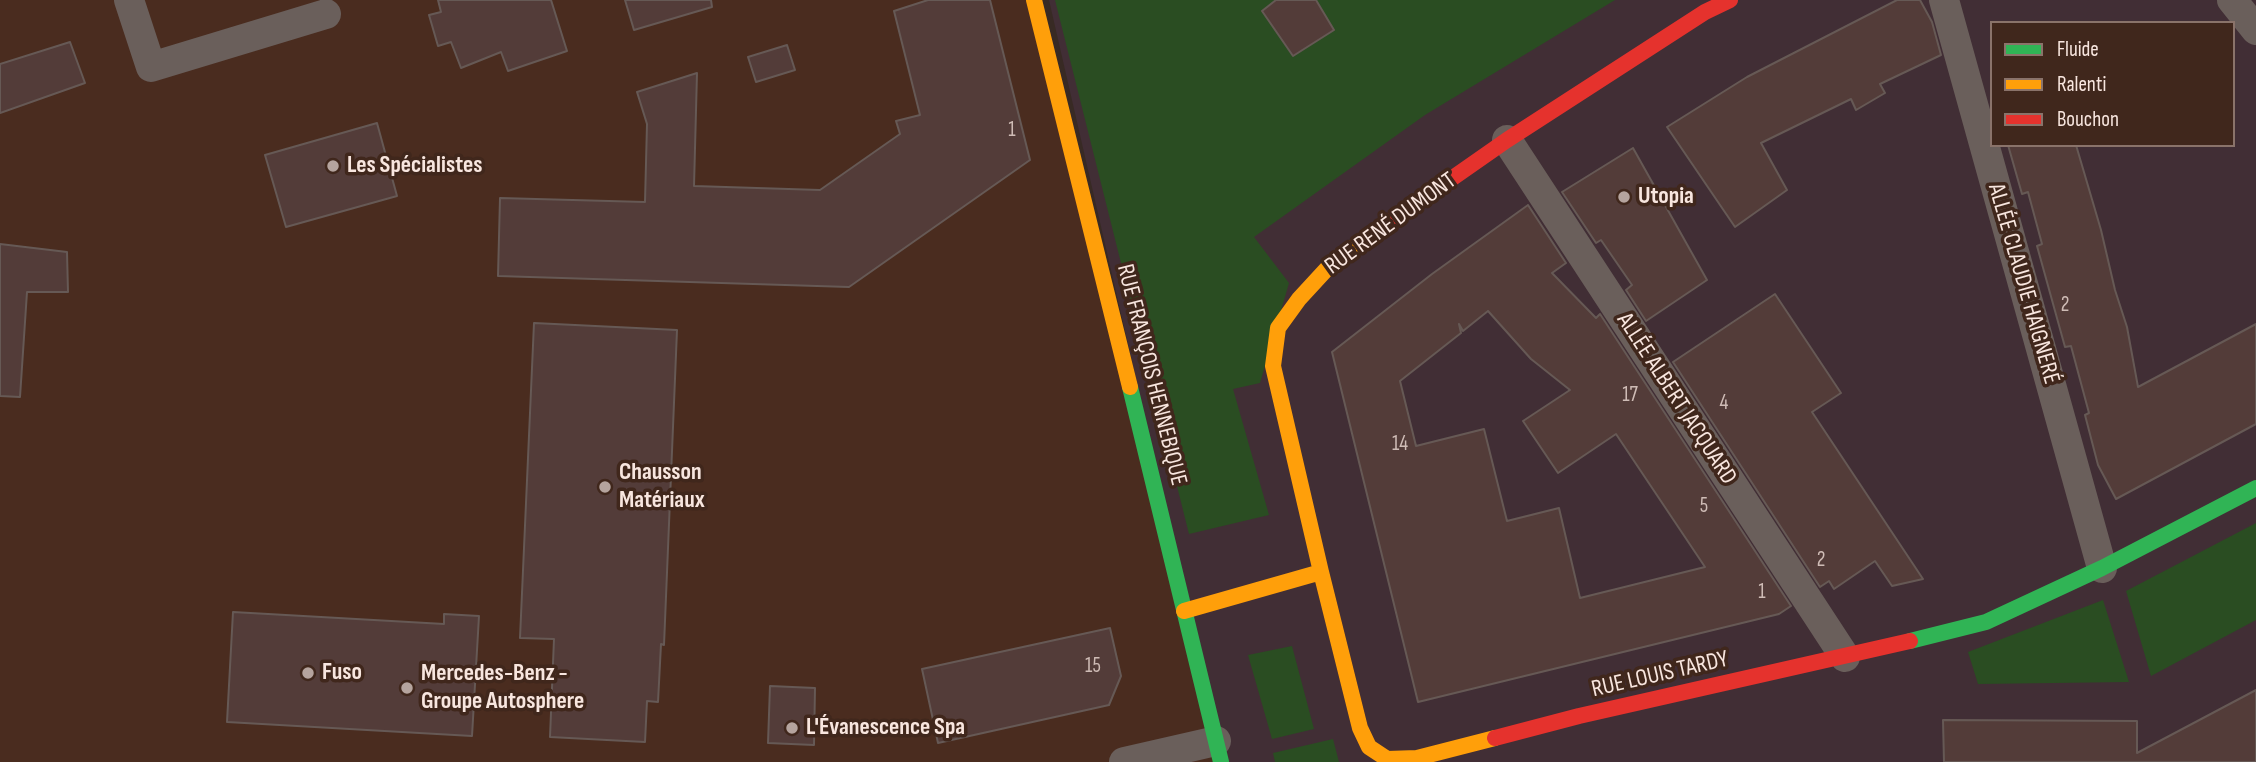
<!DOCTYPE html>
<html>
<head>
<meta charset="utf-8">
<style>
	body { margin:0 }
	#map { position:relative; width:2256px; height:762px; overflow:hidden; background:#382a24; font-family:"Sofia Sans Condensed",sans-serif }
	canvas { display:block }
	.legend { position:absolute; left:1990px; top:21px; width:245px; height:126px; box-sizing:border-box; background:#40271c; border:2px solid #8a736a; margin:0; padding:9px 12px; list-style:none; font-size:21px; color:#f8e6df }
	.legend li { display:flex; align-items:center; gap:14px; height:35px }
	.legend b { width:35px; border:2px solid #8a736a }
</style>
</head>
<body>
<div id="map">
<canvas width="2256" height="762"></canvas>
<ul class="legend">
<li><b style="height:9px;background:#30b455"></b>Fluide</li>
<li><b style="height:9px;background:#ff9f0a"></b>Ralenti</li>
<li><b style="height:9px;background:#e5322d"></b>Bouchon</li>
</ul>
</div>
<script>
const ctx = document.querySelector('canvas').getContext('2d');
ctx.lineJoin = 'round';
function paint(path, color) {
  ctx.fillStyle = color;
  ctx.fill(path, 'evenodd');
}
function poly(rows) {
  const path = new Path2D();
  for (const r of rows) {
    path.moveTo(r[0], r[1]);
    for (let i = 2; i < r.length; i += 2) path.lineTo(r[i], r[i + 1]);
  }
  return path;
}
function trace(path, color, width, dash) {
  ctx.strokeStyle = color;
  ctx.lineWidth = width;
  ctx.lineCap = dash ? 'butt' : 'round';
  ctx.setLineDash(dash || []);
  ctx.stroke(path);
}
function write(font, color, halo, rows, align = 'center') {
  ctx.font = font + ' "Sofia Sans Condensed",sans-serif';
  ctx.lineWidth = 7;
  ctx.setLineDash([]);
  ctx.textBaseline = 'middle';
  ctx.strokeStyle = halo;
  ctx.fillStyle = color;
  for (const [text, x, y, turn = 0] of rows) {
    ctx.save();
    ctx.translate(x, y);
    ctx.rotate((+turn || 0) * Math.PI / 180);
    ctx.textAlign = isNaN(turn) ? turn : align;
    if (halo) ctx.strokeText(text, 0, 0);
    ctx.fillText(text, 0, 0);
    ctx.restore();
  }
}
const commercial = poly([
	[1049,0,2256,0,2256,762,1224,762],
	[1992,23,2233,23,2233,145,1992,145]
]);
const built = poly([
	[0,0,1034,0,1221,762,0,762]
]);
const green = poly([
	[1055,0,1615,0,1425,115,1254,237,1289,283,1260,383,1233,389,1269,515,1189,534],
	[2256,523,2256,620,2151,676,2126,591],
	[2103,600,2129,682,1978,684,1968,652],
	[1292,646,1314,729,1272,739,1248,655],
	[1333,739,1339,762,1275,762,1273,753]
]);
const building = poly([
	[438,0,551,0,567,51,508,71,501,52,461,68,451,42,438,46,429,15,441,12,438,0],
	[625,0,711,0,712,7,634,30,625,0],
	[928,0,990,0,1030,160,849,287,498,276,500,198,645,202,647,124,637,92,697,73,694,186,820,190,900,134,896,121,920,115,894,11,928,0],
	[1276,0,1316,0,1334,30,1293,56,1262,11,1276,0],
	[1897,0,1920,0,1932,22,1941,55,1880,84,1885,93,1856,110,1851,99,1761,143,1787,190,1735,227,1667,127,1747,77,1897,0],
	[70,42,85,83,0,113,0,64,70,42],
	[787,45,795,70,756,82,748,57,787,45],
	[377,123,397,196,286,227,265,155,377,123],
	[2008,145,2076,145,2101,230,2115,290,2127,327,2138,387,2256,324,2256,424,2116,499,2098,465,2085,415,2089,413,2071,346,2065,347,2037,246,2042,244,2028,192,2022,194,2008,145],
	[1633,148,1707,280,1646,321,1626,290,1632,285,1601,240,1596,243,1562,192,1633,148],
	[1528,205,1566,263,1552,273,1596,318,1600,314,1791,606,1779,614,1418,702,1332,352,1432,274,1528,205],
	[1488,311,1531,359,1570,390,1523,421,1558,473,1616,434,1705,567,1580,598,1559,508,1507,521,1484,429,1416,446,1400,381,1461,333,1459,324,1463,331,1488,311],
	[0,244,67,252,68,292,27,292,20,397,0,396,0,244],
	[1775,294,1841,393,1812,412,1923,579,1892,586,1875,561,1834,589,1829,581,1820,587,1673,362,1775,294],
	[534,323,677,330,664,645,661,644,658,702,647,701,645,742,550,737,554,639,520,638,534,323],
	[233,612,444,624,444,614,479,616,472,736,227,722,233,612],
	[1110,628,1121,676,1109,705,938,743,922,669,1110,628],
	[770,686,815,688,814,745,768,743,770,686],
	[2256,690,2256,762,1944,762,1943,720,2137,721,2137,753,2256,690]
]);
const street = poly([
	[129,0,151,67,326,14],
	[1944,0,2102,568],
	[2232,0,2256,30],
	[1507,140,1845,657],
	[1124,762,1216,741]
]);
const fast = poly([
	[1130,387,1221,762],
	[1910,641,1986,622,2102,568,2256,488]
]);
const slow = poly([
	[1034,0,1130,387],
	[1321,572,1273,366,1278,328,1299,299,1334,261,1371,235],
	[1184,611,1321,572,1360,728,1369,747,1387,759,1417,758,1495,738]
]);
const jam = poly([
	[1371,235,1507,140,1705,12,1730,0],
	[1495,738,1579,716,1910,641]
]);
const markers = [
	[333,166,7,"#b5a49e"],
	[1624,197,7,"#b5a49e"],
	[605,487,7,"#b5a49e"],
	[308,673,7,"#b5a49e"],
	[407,688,7,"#b5a49e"],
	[792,728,7,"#b5a49e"]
];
const numberNames = [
	["1",1012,131],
	["2",2065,306],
	["17",1630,396],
	["4",1724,404],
	["14",1400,445],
	["5",1704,507],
	["2",1821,561],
	["1",1762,593],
	["15",1093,667]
];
const poiNames = [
	["Les Spécialistes",347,166],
	["Utopia",1638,197],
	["Chausson",619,473],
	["Matériaux",619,501],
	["Fuso",322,673],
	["Mercedes-Benz -",421,674],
	["Groupe Autosphere",421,702],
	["L'Évanescence Spa",806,728]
];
const streetNames = [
	["RUE RENÉ DUMONT",1391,224,-36],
	["ALLÉE CLAUDIE HAIGNERÉ",2023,284,74],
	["RUE FRANÇOIS HENNEBIQUE",1151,375,76],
	["ALLÉE ALBERT JACQUARD",1676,399,57],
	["RUE LOUIS TARDY",1660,675,-13]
];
paint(commercial, '#412e35');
paint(built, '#4a2c1f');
paint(green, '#2a4d22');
paint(building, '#533c39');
trace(building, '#665955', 2);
trace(street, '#6a5f5b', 30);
trace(fast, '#30b455', 16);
trace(slow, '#ff9f0a', 16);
trace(jam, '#e5322d', 16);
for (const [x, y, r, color] of markers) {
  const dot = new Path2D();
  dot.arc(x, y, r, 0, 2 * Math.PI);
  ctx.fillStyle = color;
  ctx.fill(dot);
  trace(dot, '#40271c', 2.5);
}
write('21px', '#cfbcb6', null, numberNames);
write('bold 24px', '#f8e6df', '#40271c', poiNames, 'left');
write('24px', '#f8e6df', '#40271c', streetNames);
</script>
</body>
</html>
